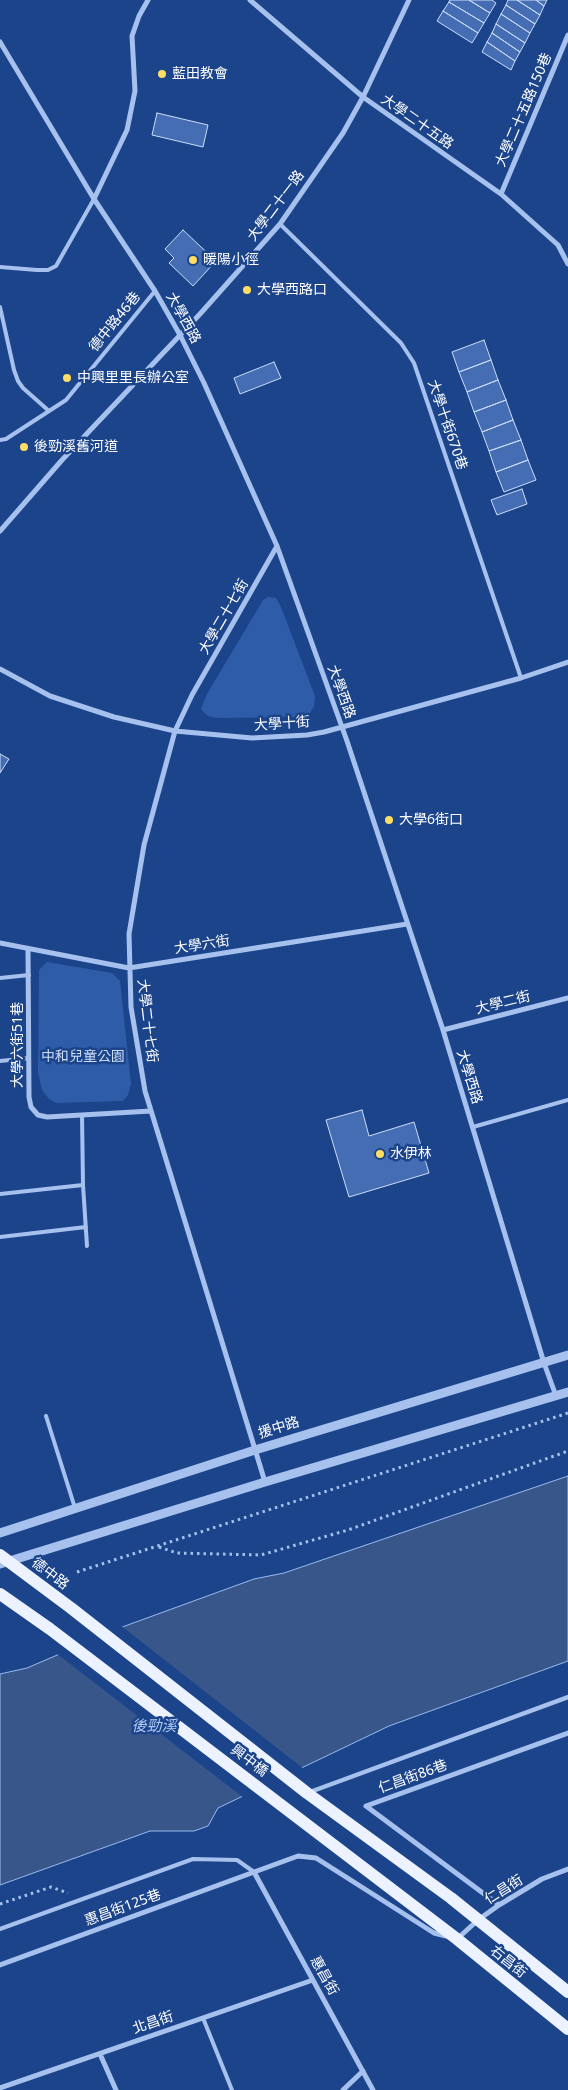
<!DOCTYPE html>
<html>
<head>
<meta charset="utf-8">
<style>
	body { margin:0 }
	canvas { display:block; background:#1b448b }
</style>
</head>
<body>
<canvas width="568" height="2090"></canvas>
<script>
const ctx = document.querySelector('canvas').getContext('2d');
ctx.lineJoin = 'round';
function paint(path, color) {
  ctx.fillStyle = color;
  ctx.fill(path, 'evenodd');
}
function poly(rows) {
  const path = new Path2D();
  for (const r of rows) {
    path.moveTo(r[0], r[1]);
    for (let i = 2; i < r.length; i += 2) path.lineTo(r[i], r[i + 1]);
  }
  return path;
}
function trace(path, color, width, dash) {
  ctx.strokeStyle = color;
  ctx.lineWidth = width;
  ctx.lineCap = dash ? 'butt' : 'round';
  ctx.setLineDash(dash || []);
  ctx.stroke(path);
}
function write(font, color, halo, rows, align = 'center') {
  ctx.font = font + ' "Noto Sans","Noto Sans TC",sans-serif';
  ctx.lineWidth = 5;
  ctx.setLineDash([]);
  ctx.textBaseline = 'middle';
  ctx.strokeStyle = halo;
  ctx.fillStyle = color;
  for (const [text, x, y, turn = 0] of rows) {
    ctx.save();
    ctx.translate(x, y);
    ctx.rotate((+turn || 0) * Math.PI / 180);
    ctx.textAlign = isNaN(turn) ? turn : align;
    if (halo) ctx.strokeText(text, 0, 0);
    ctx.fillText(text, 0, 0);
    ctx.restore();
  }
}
const green = poly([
	[268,597,276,598,281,607,315,696,314,706,310,713,295,717,216,718,208,716,201,709,207,694,263,600],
	[47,962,112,973,120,981,131,1084,128,1095,123,1101,56,1103,49,1099,42,1090,38,1073,39,970]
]);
const water = poly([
	[568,1476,568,1661,389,1726,218,1808,208,1826,194,1831,150,1831,0,1885,0,1674,27,1668,125,1626,254,1579,284,1573,568,1476]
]);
const pier = poly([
	[120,1625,304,1769,244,1798,56,1653]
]);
const building = poly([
	[450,0,469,0,490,13,484,23,449,2,450,0],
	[469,0,492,0,496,3,490,13,469,0],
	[508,0,517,0,540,15,535,24,506,5,508,0],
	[517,0,536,0,544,6,540,15,517,0],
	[536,0,547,0,544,6,536,0],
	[449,2,484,23,478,33,443,11,449,2],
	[506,5,535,24,530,33,501,14,506,5],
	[443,11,478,33,472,43,437,21,443,11],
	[501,14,530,33,525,43,496,24,501,14],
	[496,24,525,43,520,52,492,33,496,24],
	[492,33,520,52,515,61,487,42,492,33],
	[487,42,515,61,511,70,482,52,487,42],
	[157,113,208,125,203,147,152,135,157,113],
	[183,230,216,261,193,286,169,263,174,258,165,249,183,230],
	[484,340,491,360,459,372,452,352,484,340],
	[491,360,498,380,467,392,459,372,491,360],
	[274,362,281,378,240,394,234,378,274,362],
	[498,380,506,400,474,412,467,392,498,380],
	[506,400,513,420,482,432,474,412,506,400],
	[513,420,521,440,489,451,482,432,513,420],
	[521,440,528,460,496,472,489,451,521,440],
	[528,460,536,480,504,492,496,472,528,460],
	[522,489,527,504,497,515,491,500,522,489],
	[0,754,9,759,0,773,0,754],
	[362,1110,369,1136,414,1122,429,1173,349,1197,326,1120,362,1110]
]);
const path = poly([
	[159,1547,177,1553,261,1555,348,1530,568,1451],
	[77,1572,568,1413],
	[0,1904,51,1887,68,1893]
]);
const service = poly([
	[280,224,401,343,414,363,521,678],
	[0,267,37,270,48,270,56,266,94,199],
	[0,307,14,370,18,381,23,388,49,411],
	[0,440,6,439,66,400,155,291],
	[0,978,29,975],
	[0,1061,29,1058],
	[82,1115,83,1185,87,1246],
	[473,1127,568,1100],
	[0,1194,83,1185],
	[0,1237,86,1227],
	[46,1416,75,1508],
	[0,1929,193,1859,237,1860,254,1872],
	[203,2018,232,2090]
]);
const pedestrian = poly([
	[310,1792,568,1697]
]);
const minor = poly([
	[250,0,363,97,501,194,558,245,568,264],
	[0,42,94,199,155,291,180,335,204,383,277,546,347,741,443,1030,544,1363,556,1396],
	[501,194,568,35],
	[94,199,127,130,135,91,132,36,139,16,148,0],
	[0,531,62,460,200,314,280,224,343,133,363,97,409,0],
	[0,669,50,696,114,717,175,731,252,738,307,735,324,732,521,678,568,662],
	[0,943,129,968,407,924],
	[28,949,29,1097,31,1107,38,1115,47,1117,151,1111],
	[443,1030,568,998],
	[265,1482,145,1091,131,1007,129,934,144,845,175,731,192,695,277,546],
	[254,1872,373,2090],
	[499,1905,366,1806,568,1733],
	[457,1939,478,1920,499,1905,542,1879,568,1869],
	[0,1965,298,1856,316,1858,434,1933,446,1936],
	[100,2054,116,2090],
	[0,2088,313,1980],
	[343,2090,363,2071]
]);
const tertiary = poly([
	[0,1533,255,1450,568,1355],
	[0,1564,265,1482,568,1392]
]);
const primary = poly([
	[0,1555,71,1608,307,1793,451,1898,568,1992],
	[0,1594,50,1629,457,1939,568,2029]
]);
const markers = [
	[162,74,5,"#ffdd62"],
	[193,260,5,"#ffdd62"],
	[247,290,5,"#ffdd62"],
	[67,378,5,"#ffdd62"],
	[24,447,5,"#ffdd62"],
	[389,820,5,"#ffdd62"],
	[380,1154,5,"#ffdd62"]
];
const poiNames = [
	["藍田教會",172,74],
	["暖陽小徑",203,260],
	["大學西路口",257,290],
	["中興里里長辦公室",77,378],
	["後勁溪舊河道",34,447],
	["大學6街口",399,820],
	["水伊林",390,1154]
];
const streetNames = [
	["大學二十五路150巷",524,110,-67],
	["大學二十五路",417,122,35],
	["大學二十一路",276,206,-53],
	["大學西路",183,318,61],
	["德中路46巷",115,322,-51],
	["大學十街670巷",447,425,71],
	["大學二十七街",224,617,-60],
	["大學西路",341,692,70],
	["大學十街",282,724,-4],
	["大學六街",202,945,-9],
	["大學二街",503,1003,-14],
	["大學二十七街",147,1021,83],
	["大學六街51巷",18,1045,-90],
	["大學西路",469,1077,73],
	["援中路",279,1428,-17],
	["德中路",50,1574,37],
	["興中橋",249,1761,37],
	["仁昌街86巷",413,1777,-20],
	["仁昌街",504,1890,-32],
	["惠昌街125巷",123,1908,-20],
	["右昌街",508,1962,39],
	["惠昌街",324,1976,61],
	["北昌街",153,2023,-19]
];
const parkNames = [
	["中和兒童公園",83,1057]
];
const waterNames = [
	["後勁溪",154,1727]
];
paint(green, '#2e5ca9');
paint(water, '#38568a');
trace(water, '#99bbef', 1);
paint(pier, '#1b448b');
paint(building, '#446db3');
trace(building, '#cbddf9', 1);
trace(path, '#a6c1ed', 3, [2.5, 4]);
trace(service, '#a6c1ed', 4);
trace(pedestrian, '#a6c1ed', 4.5);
trace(minor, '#a6c1ed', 5);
trace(tertiary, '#a6c1ed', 9);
trace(primary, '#ecf2ff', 12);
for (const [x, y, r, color] of markers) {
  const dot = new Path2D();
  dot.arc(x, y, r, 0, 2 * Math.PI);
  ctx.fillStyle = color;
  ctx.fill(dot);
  trace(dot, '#1b448b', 2);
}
write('14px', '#fff', '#1b448b', poiNames, 'left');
write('14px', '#fff', '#1b448b', streetNames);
write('14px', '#cbddf9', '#1b448b', parkNames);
write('italic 15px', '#b2cbf4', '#1b448b', waterNames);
</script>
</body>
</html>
